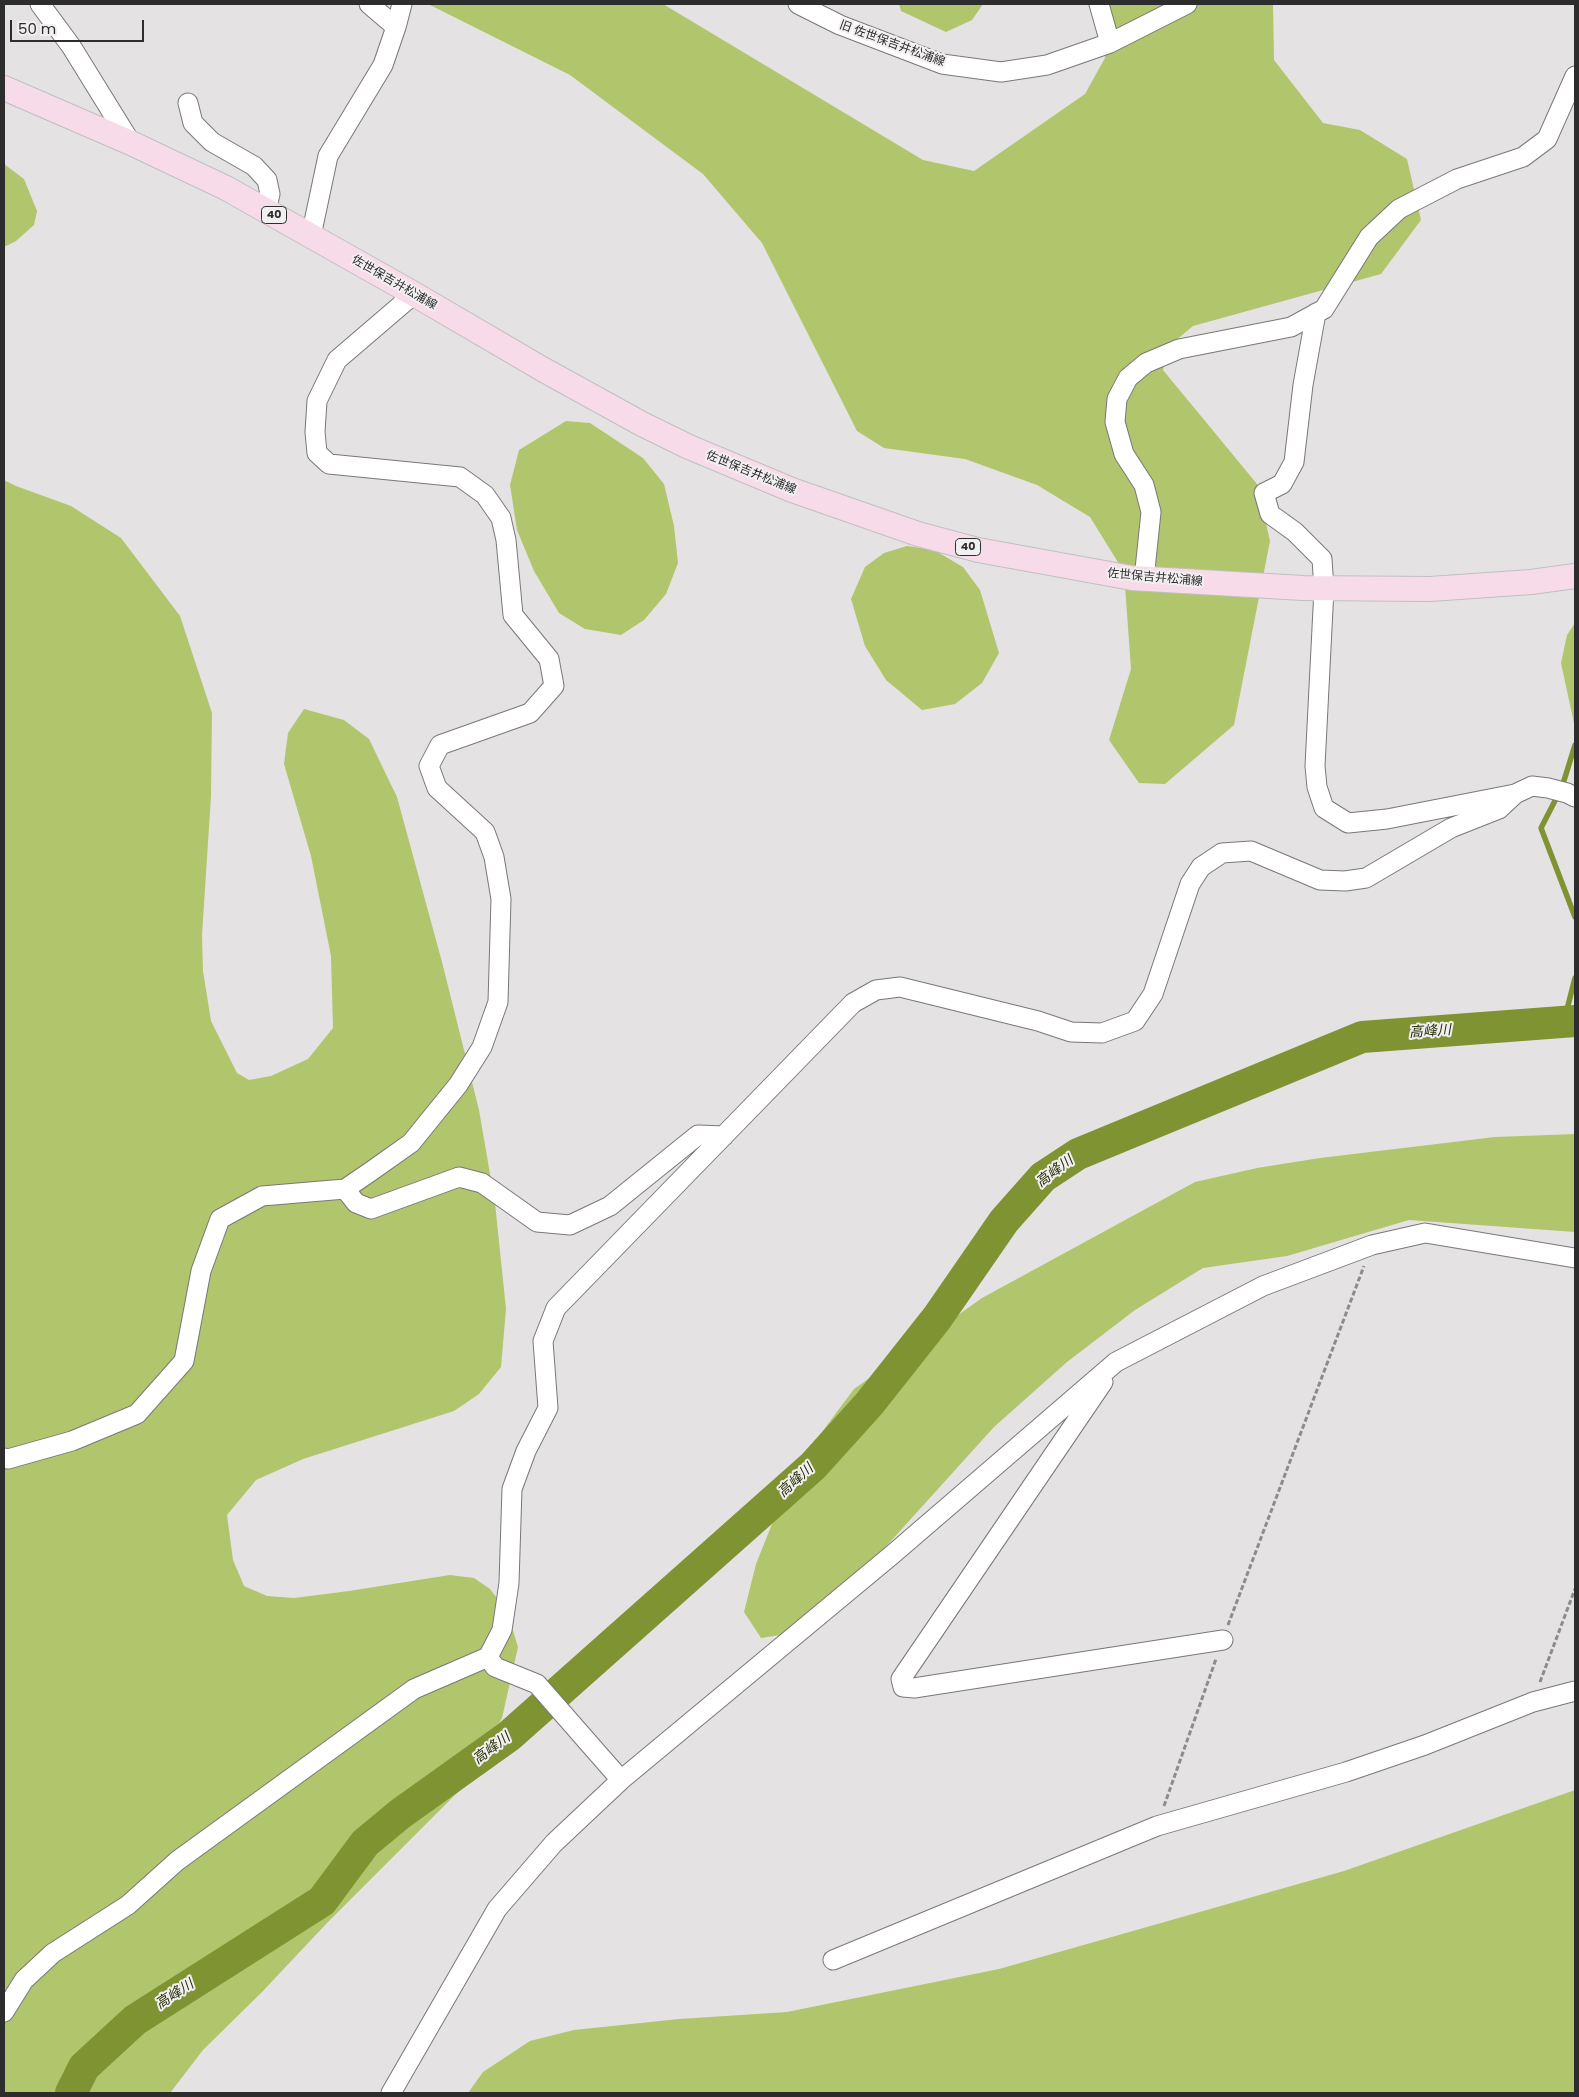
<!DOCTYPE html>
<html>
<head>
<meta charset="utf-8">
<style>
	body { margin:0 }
	#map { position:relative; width:1579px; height:2097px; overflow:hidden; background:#e5e2e3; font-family:Poppins,sans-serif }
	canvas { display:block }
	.frame { position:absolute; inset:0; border:5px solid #2e2d2e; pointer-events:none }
	.scale { position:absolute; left:10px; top:20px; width:134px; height:22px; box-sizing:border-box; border:2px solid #2e2d2e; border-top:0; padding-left:6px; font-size:15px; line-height:18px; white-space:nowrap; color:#2e2d2e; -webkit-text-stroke:4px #f2eff0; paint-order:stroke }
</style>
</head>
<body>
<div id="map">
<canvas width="1579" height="2097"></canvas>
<div class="frame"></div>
<div class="scale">50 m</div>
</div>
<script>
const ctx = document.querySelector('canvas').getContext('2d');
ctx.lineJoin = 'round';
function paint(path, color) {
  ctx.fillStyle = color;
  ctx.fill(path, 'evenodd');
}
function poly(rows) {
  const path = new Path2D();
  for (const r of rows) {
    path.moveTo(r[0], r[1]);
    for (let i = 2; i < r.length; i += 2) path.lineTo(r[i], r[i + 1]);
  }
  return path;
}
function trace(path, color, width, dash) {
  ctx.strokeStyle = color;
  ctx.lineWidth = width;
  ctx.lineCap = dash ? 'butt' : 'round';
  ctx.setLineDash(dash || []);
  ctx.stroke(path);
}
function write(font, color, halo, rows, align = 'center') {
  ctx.font = font + ' Poppins,"Noto Sans JP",sans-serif';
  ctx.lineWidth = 4;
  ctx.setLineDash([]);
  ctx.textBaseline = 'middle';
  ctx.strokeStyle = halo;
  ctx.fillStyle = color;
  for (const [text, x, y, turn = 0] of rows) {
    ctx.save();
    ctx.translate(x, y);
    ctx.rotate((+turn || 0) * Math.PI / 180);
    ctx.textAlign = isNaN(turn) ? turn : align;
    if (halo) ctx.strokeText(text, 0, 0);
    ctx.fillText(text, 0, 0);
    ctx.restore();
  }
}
const green = poly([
	[428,4,663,4,923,160,974,171,1085,94,1105,58,1102,4,1273,4,1274,60,1323,123,1360,130,1407,159,1421,220,1381,274,1193,326,1169,346,1163,370,1257,484,1270,541,1234,725,1165,784,1139,783,1109,740,1131,669,1124,572,1090,517,1037,485,965,459,884,448,857,431,762,243,703,174,570,75],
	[899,4,983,4,972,20,946,32,901,11],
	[4,164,24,179,37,211,34,225,16,241,4,247],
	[566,421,590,423,643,458,664,484,674,526,678,563,666,594,644,620,621,635,585,629,559,613,534,571,517,530,510,485,519,450],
	[4,480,16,486,71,506,121,538,180,616,212,713,211,796,202,935,203,971,211,1021,237,1073,249,1080,271,1076,308,1059,333,1028,331,956,311,856,284,764,288,733,304,709,344,720,369,739,397,797,442,962,479,1110,495,1203,506,1309,501,1367,479,1394,454,1411,303,1459,256,1480,227,1515,233,1560,244,1586,267,1596,294,1598,349,1591,450,1575,474,1578,490,1589,507,1611,518,1647,502,1718,468,1782,327,1923,262,1992,203,2050,170,2093,4,2093],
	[907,546,934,550,963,567,980,590,999,653,982,683,955,704,922,710,886,680,865,646,851,599,865,567,884,553],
	[1575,623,1575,728,1561,663,1567,635],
	[1575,1134,1575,1232,1409,1220,1287,1256,1203,1268,1135,1310,1067,1362,994,1427,824,1615,794,1633,761,1638,744,1612,756,1564,774,1519,807,1452,854,1389,982,1298,1195,1182,1257,1168,1320,1158,1495,1137],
	[1575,1790,1575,2093,468,2093,483,2072,530,2041,574,2030,679,2019,787,2012,999,1969,1344,1871]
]);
const stream = poly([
	[1575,745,1562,787,1541,828,1575,917],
	[1564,1021,1575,978]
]);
const river = poly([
	[71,2093,84,2067,135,2020,322,1901,365,1843,400,1814,509,1736,813,1466,869,1404,937,1318,1004,1221,1043,1177,1078,1154,1362,1037,1575,1021]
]);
const path = poly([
	[1228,1625,1364,1266],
	[1540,1682,1575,1589],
	[1164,1806,1216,1659]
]);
const minor = poly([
	[40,4,71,46,131,143],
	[798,4,840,25,942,64,1001,72,1047,65,1110,43,1187,4],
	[1099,4,1110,43],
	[396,27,402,4],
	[188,103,193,123,212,142,254,166,267,180,270,194,266,211],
	[311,236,328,156,383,65,396,27,369,4],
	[1316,313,1303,385,1294,462,1282,484,1264,493,1270,514,1295,532,1322,559,1324,589,1315,766,1317,787,1324,808,1348,823,1387,819,1515,794],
	[1144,579,1151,512,1144,485,1124,454,1115,422,1117,399,1128,378,1146,363,1179,349,1291,327,1324,309,1369,237,1399,209,1457,179,1523,157,1547,139,1575,76],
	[345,1189,356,1203,371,1209,459,1177,482,1183,537,1222,570,1225,610,1206,698,1135,724,1136],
	[1103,1382,901,1679,903,1687,914,1688,1223,1640],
	[4,1458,8,1459,72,1441,137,1414,184,1361,201,1271,220,1219,262,1196,345,1189,370,1172,411,1143,458,1085,482,1047,498,1002,501,899,494,857,485,832,437,788,429,766,440,745,530,713,554,686,549,659,513,615,506,540,501,518,485,495,460,477,329,464,317,453,315,432,317,401,337,360,414,294],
	[488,1657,495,1667,537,1684,621,1780],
	[833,1960,1157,1826,1346,1772,1425,1745,1533,1702,1575,1691],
	[4,2012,24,1980,53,1953,128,1905,177,1861,414,1689,488,1657,502,1630,509,1583,512,1489,526,1451,548,1408,543,1341,556,1308,853,1003,876,990,900,987,1038,1021,1071,1032,1102,1033,1135,1021,1153,994,1190,884,1201,867,1222,853,1251,851,1320,880,1345,881,1366,878,1451,828,1499,809,1515,794,1532,786,1548,788,1567,793,1575,797],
	[391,2093,497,1909,554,1843,621,1780,893,1554,1116,1362,1263,1286,1372,1245,1425,1233,1575,1258]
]);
const major = poly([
	[4,88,131,143,226,188,414,294,544,370,642,424,689,447,792,490,918,534,978,550,1132,578,1303,588,1430,589,1531,582,1575,576]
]);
const shields = [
	[274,215,25],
	[968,547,25]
];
const shieldNames = [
	["40",274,215],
	["40",968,547]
];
const streetNames = [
	["旧 佐世保吉井松浦線",892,44,20],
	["佐世保吉井松浦線",394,283,30],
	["佐世保吉井松浦線",751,473,22],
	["佐世保吉井松浦線",1155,578,5]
];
const waterNames = [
	["高峰川",1430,1032,-4],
	["高峰川",1055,1172,-37],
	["高峰川",796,1481,-42],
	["高峰川",492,1749,-37],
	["高峰川",175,1995,-33]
];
paint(green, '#b1c56c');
trace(stream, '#809333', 5.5);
trace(river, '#809333', 32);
trace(minor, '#7a7778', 21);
trace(major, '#c0c0c0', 26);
trace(path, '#8d8b8c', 3, [5, 2.5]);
trace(minor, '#fff', 19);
trace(major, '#f7dbe9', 24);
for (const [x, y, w] of shields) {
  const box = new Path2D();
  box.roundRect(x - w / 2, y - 8.5, w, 17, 4);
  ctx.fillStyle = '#f2eff0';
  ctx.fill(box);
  trace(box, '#2e2d2e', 1);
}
write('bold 11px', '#2e2d2e', null, shieldNames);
write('12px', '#2e2d2e', '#f2eff0', streetNames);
write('italic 14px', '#262e05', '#f2eff0', waterNames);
</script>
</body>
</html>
